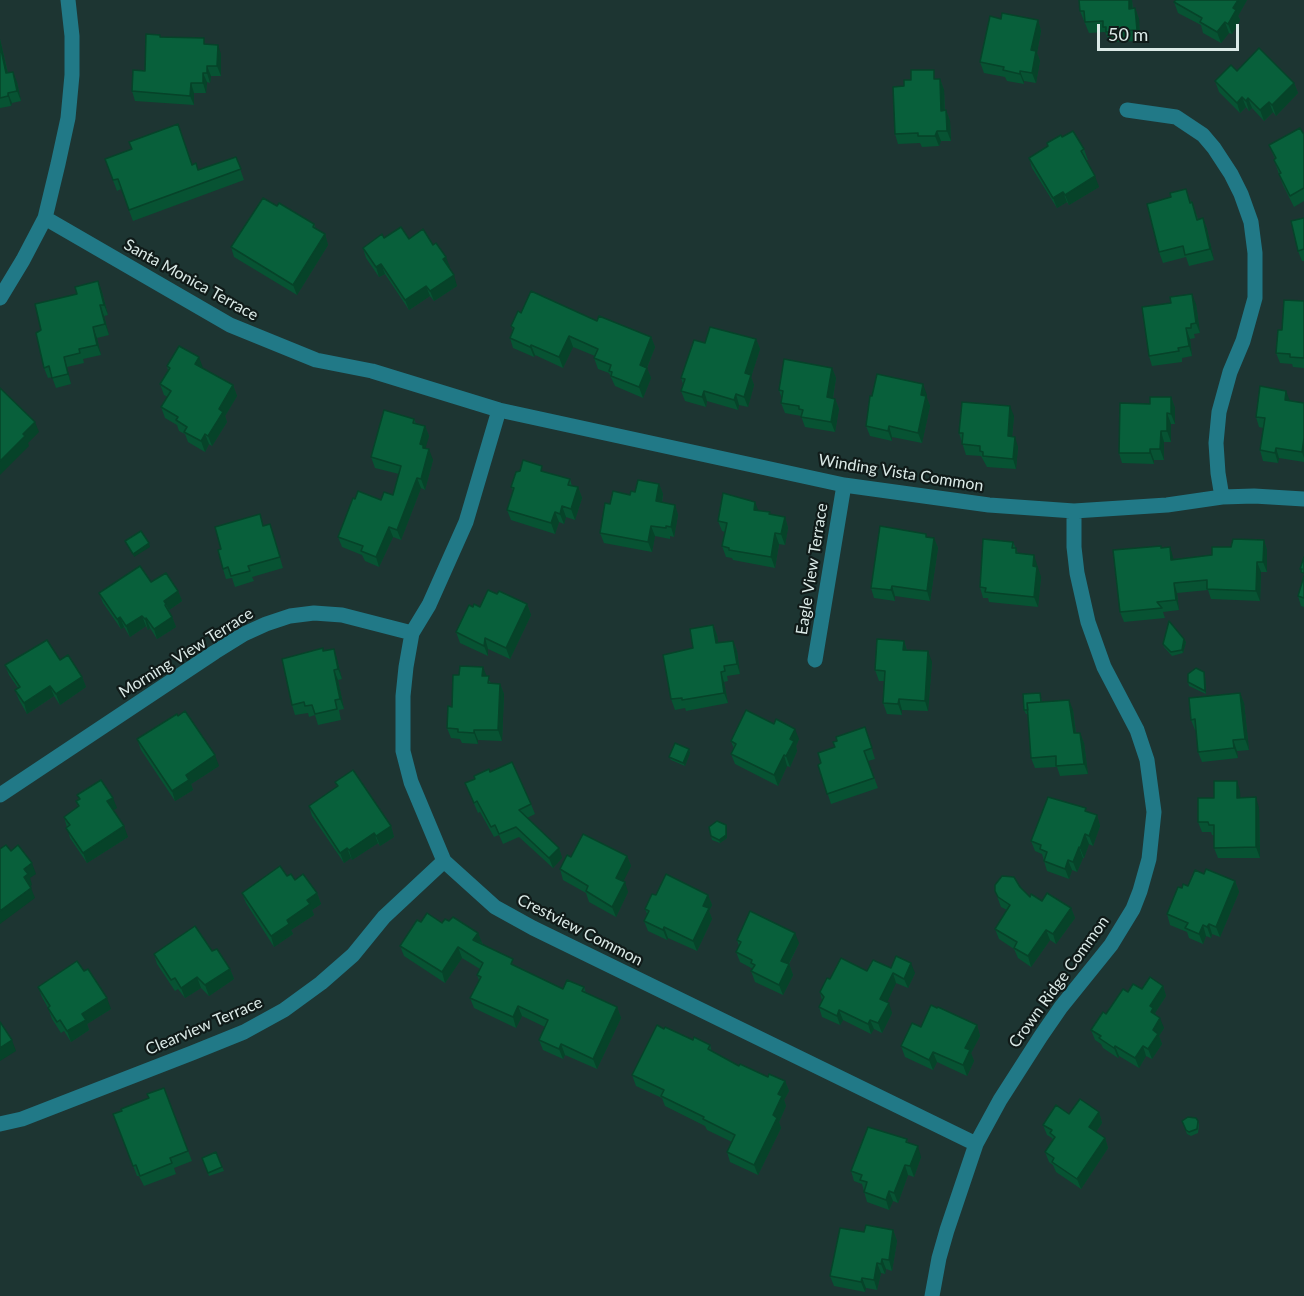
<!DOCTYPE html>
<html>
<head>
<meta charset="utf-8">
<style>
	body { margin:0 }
	#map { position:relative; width:1304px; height:1296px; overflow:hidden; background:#1d3532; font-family:Lato,sans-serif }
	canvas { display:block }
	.scale { position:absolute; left:1097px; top:24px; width:142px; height:27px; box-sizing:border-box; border:3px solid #dbeae7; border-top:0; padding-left:8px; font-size:18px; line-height:21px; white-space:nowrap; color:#dbeae7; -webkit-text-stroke:4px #101b19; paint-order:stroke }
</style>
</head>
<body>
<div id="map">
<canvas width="1304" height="1296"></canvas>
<div class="scale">50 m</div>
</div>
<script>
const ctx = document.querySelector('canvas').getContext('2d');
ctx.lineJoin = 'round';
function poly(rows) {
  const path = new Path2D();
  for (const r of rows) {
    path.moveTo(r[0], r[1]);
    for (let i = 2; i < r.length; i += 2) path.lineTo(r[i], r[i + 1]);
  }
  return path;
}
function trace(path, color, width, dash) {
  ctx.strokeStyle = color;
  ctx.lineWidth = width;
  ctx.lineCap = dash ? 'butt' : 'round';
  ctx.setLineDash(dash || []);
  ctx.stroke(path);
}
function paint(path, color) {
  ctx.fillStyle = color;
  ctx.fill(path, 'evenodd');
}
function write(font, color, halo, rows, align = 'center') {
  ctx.font = font + ' Lato,sans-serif';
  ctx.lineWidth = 4.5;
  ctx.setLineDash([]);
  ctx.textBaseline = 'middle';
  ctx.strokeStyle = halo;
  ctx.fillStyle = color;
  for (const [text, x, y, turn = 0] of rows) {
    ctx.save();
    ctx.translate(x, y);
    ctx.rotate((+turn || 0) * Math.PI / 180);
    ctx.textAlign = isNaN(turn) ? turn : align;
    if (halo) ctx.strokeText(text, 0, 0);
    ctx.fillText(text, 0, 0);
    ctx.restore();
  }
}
const street = poly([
	[1127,110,1176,117,1203,135,1214,148,1231,174,1241,194,1251,222,1255,253,1255,298,1243,341,1230,372,1219,412,1216,443,1218,473,1222,497],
	[45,218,230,325,316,360,372,371,499,410,844,485,989,505,1074,511,1167,505,1222,497,1254,496,1304,499],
	[0,298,23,260,45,218,58,164,68,118,72,75,72,36,68,0],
	[499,410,466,522,429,605,412,633,406,667,403,696,403,751,411,782,444,861,495,907,533,928,976,1144],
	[815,660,844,485],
	[0,795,215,652,244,634,266,624,290,616,314,613,342,615,412,633],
	[0,1124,22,1119,192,1053,244,1032,284,1010,321,983,353,955,384,917,444,861],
	[932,1296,939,1258,947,1230,976,1144,1000,1100,1041,1036,1061,1007,1111,945,1133,909,1140,891,1149,859,1154,812,1147,760,1137,730,1104,667,1088,622,1077,573,1074,547,1074,511]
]);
const wall = poly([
	[1132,0,1133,9,1135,8,1139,19,1140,41,1110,42,1105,32,1089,33,1080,11],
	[1176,0,1247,0,1238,16,1240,20,1232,34,1229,33,1221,43,1203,33,1201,25,1178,13,1174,2],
	[1001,19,1038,20,1041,31,1037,53,1040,61,1036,83,1024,81,1024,84,1007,81,1005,77,984,73,980,62],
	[161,37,207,44,221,54,221,76,211,76,210,83,207,82,206,93,194,93,194,105,135,101,132,91,145,71],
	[0,39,8,73,17,82,21,101,12,103,11,106,0,108],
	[1237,71,1294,83,1298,93,1276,116,1273,112,1264,121,1252,108,1249,111,1246,107,1240,113,1219,92,1215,81],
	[937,79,940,79,944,90,945,111,946,110,950,121,951,141,941,141,939,146,922,147,920,143,898,144,895,134,904,86],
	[1304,133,1304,201,1294,207,1283,185,1274,160,1275,159,1269,145],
	[1062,137,1084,149,1088,160,1086,160,1099,187,1069,205,1067,202,1057,208,1032,168,1029,158,1048,146,1047,143],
	[236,157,244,180,133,221,121,189,117,191,105,159,192,165,198,170],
	[1190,199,1191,203,1192,202,1198,219,1203,218,1207,229,1214,260,1189,266,1186,257,1163,263,1159,252],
	[277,206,314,224,316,229,325,234,328,245,297,295,234,257,231,247],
	[1304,218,1304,261,1302,261,1298,251],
	[384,238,409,239,433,245,450,267,449,268,457,286,434,301,430,296,409,310,385,274,379,277,366,258,363,248],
	[102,292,108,315,104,316,109,335,97,338,101,355,83,359,84,363,67,367,71,384,56,388,52,377,48,378,44,368],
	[1304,301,1304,368,1293,367,1292,364,1280,363,1276,353,1282,330],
	[1171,303,1196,304,1200,333,1194,334,1195,338,1190,339,1192,356,1182,358,1182,362,1152,366,1149,356],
	[521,313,597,321,651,337,655,347,647,368,651,378,643,398,615,386,609,373,598,369,594,358,595,356,573,347,563,368,535,355,534,357,513,348,510,338,513,331,511,326],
	[756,339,760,349,751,377,754,385,748,407,739,405,738,410,707,401,706,407,685,401,681,391,683,384,681,378,705,343],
	[167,366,203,368,233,385,237,396,225,416,227,422,212,446,209,444,205,452,188,442,185,434,179,431,177,425,165,418,161,407,168,397,164,395,160,384,168,370],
	[832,368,836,378,833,398,835,399,839,409,835,432,805,427,801,416,785,413,781,403,782,399,779,390],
	[927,395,927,398,930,406,922,443,892,437,892,441,870,436,866,426,872,396],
	[1171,397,1175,408,1175,424,1171,424,1171,442,1164,442,1164,460,1154,460,1154,464,1122,463,1119,453,1150,404],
	[1290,401,1304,403,1304,462,1279,458,1278,463,1263,461,1260,450,1263,428,1259,427,1256,417],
	[1014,416,1012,437,1018,447,1016,469,987,467,981,456,966,455,959,433],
	[414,419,416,424,425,426,429,436,425,448,433,460,425,490,421,488,401,540,393,537,379,567,365,561,362,555,342,547,338,537,355,499,381,500,393,495,399,474,375,468,371,457],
	[544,472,570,479,572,486,578,487,582,498,575,520,566,517,564,524,559,522,555,534,511,520,507,510,513,491,511,487],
	[659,484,663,494,662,503,675,505,678,515,674,537,670,536,670,539,655,536,652,552,604,543,600,533,610,504,635,492],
	[759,510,770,514,785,517,788,528,785,545,779,544,775,568,733,560,732,558,726,557,722,546,725,532,722,531,718,521],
	[270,524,283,568,252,577,254,581,235,587,232,578,226,579,223,569,221,549,264,526],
	[926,534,927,537,934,538,938,548,930,601,895,596,895,601,874,598,871,588],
	[1264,540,1267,550,1267,572,1261,572,1260,601,1211,599,1208,590,1177,593,1179,610,1163,612,1165,618,1124,622,1120,612,1161,548,1170,547,1173,559,1212,555,1231,547],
	[1013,542,1018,553,1037,565,1037,567,1041,577,1038,607,989,602,988,598,983,598,980,587],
	[151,582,178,591,182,601,169,610,172,617,176,627,157,639,150,628,148,630,146,626,130,637,124,627,121,629,103,603,99,593],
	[497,594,527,604,531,615,510,659,488,649,488,656,460,643,456,632,473,607,480,607],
	[1298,596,1304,598,1304,607,1301,606],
	[713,625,717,635,718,643,733,641,737,651,740,674,727,676,728,681,724,682,728,703,686,711,685,708,675,710,671,699,693,648],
	[1184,639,1186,642,1183,653,1172,656,1164,647,1163,644],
	[904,641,907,650,932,662,928,711,902,710,902,715,887,714,883,703,884,681,879,681,875,670],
	[334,649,337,659,342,679,338,680,344,709,339,710,341,720,318,725,315,715,309,717,308,713,295,715,292,705,324,650],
	[60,660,82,677,86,687,60,705,54,696,27,714,19,700,15,690,18,688,9,675,5,665],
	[486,676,491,683,500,684,504,694,502,741,478,740,478,744,462,743,460,739,451,738,447,728,452,707],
	[1205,676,1206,694,1189,686,1188,682],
	[1040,693,1042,702,1073,710,1076,733,1080,733,1084,743,1088,774,1060,776,1057,767,1035,768,1031,758,1028,714,1026,714,1024,710],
	[1240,693,1244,703,1249,750,1237,751,1238,758,1202,762,1198,752,1196,730,1195,730,1191,720],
	[865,727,875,759,868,761,878,788,831,804,818,765,821,763,835,747,837,741],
	[137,739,219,766,191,784,193,790,175,801,141,750],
	[799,739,796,746,797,751,790,767,787,766,778,786,735,764,731,754,734,749,731,741],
	[689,749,690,753,685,766,671,760,669,757],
	[490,772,531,804,535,814,527,818,559,848,562,858,553,868,519,837,503,844,499,835,494,837,480,812,478,813,465,783],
	[335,782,391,826,394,837,380,846,378,843,352,860,351,858,344,863,312,816,309,806,337,787],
	[1240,791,1240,797,1259,808,1260,858,1218,858,1214,848,1214,835,1212,835,1211,832,1202,832,1198,822,1214,798],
	[77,795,117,808,113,810,128,837,87,863,70,838,64,817,78,807,76,801,79,799],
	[1088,812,1097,815,1100,826,1093,846,1089,844,1084,858,1083,858,1077,872,1072,870,1069,879,1047,871,1042,854,1035,851,1031,841],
	[726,825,727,829,727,838,720,843,712,840,711,836],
	[627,856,631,866,623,881,628,892,616,917,589,902,586,893,563,880,560,869,571,857],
	[1204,874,1235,881,1239,892,1220,937,1212,934,1211,938,1206,936,1203,944,1189,938,1187,932,1170,925,1167,914,1182,888,1188,886],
	[287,876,295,880,317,893,321,904,312,910,314,915,291,930,293,934,274,947,246,903,242,893],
	[1020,887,1030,897,1042,901,1071,908,1075,918,1056,944,1050,940,1031,967,1018,958,1014,949,999,939,995,929,1007,910,1001,907,995,891],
	[656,895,708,895,712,905,709,911,712,919,697,951,668,938,667,940,648,931,644,921,647,914,645,909],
	[449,921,478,933,482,943,516,966,563,989,584,987,586,993,617,1007,621,1018,597,1069,565,1055,563,1059,543,1050,539,1040,545,1027,522,1016,516,1028,474,1008,470,998,479,980,477,975,480,969,462,958,445,983,404,956,400,946,421,922,442,923],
	[737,940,799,943,789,964,793,975,783,995,755,982,751,971,753,969,740,962,736,952,739,946],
	[212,951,230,969,234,979,209,996,201,988,185,998,178,989,175,991,157,964,154,954],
	[891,968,915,973,908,988,896,983,887,1002,892,1013,882,1033,874,1029,871,1034,843,1020,840,1025,822,1017,819,1007,822,1000,820,992,830,979,867,971],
	[1163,986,1166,996,1155,1013,1164,1028,1159,1036,1162,1044,1152,1059,1146,1056,1139,1068,1119,1056,1118,1058,1103,1048,1101,1044,1095,1040,1091,1030,1106,1014,1128,992],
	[38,987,111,1009,87,1024,89,1030,71,1042,64,1031,61,1033,52,1019,48,1008,42,997],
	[977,1025,980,1036,971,1053,974,1061,967,1076,937,1062,933,1070,905,1057,901,1046,921,1027],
	[664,1029,693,1040,710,1045,712,1052,739,1066,768,1077,785,1081,789,1091,784,1100,786,1106,779,1122,781,1128,758,1175,730,1162,727,1152,732,1142,707,1130,705,1126,665,1106,662,1098,636,1086,632,1075],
	[164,1088,192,1161,174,1168,176,1174,144,1186,139,1176,137,1176,113,1114,149,1098],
	[1099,1112,1102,1123,1096,1132,1105,1138,1108,1148,1081,1189,1056,1172,1053,1165,1049,1162,1045,1152,1053,1141,1052,1138,1047,1135,1043,1125,1069,1114],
	[1182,1121,1198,1121,1199,1125,1198,1133,1191,1136,1187,1134],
	[907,1139,908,1143,921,1157,914,1177,908,1175,898,1203,893,1201,889,1210,867,1202,862,1184,854,1181,851,1171],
	[216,1152,224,1171,209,1176,202,1158],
	[893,1230,897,1241,892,1271,886,1269,885,1274,881,1273,877,1290,866,1288,865,1292,834,1286,830,1276,864,1232]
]);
const shadedWall = poly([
	[1129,0,1132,0,1133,19,1129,9],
	[1238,0,1247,0,1238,16,1240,20,1232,34,1228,24,1233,8],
	[1135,8,1139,19,1140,41,1137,30],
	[1038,20,1041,31,1037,53,1040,61,1036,83,1032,73,1031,50],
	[1225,22,1229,33,1221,43,1217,32],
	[0,39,10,83,6,73,0,45],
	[218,45,221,54,221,76,217,66],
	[207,66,211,76,210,83,207,73],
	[1020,71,1024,81,1024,84,1020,74],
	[13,72,17,82,21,101,17,91],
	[203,73,207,82,206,93,203,83],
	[940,79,944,90,945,121,941,111],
	[191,83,194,93,194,105,190,96],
	[1294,83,1298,93,1276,116,1272,105],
	[8,93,12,103,11,106,8,96],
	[1242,97,1246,107,1240,113,1237,103],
	[1248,98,1252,108,1249,111,1246,101],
	[1269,102,1273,112,1264,121,1260,110],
	[946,110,950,121,951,141,947,131],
	[937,131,941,141,939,146,935,136],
	[1095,176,1099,187,1069,205,1065,195],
	[1063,192,1067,202,1057,208,1053,198],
	[1203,218,1207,229,1214,260,1210,249],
	[325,234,328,245,297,295,293,285],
	[446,257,450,267,446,270,443,259],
	[381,264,385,274,379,277,376,267],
	[454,275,457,286,434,301,430,291],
	[98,281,102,292,108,315,104,305],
	[426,286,430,296,409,310,405,300],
	[1192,294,1196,304,1200,333,1196,323],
	[100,305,104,316,109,335,105,324],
	[93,327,97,338,101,355,97,345],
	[1186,328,1190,339,1192,356,1189,346],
	[569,336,573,347,563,368,559,357],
	[651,337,655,347,644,375,640,365],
	[756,339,760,349,751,377,754,385,748,407,744,397,745,373],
	[531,345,535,355,534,357,530,347],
	[64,357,67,367,71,384,68,374],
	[199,357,203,368,195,364],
	[647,368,651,378,643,398,639,387],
	[832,368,836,378,831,408,827,397],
	[923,384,927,395,927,398,930,406,922,443,918,433,921,395],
	[233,385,237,396,225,416,227,422,212,446,208,436,219,409],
	[704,391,707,401,706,407,702,397],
	[1286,391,1290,401,1285,400],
	[736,394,739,405,738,410,734,400],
	[1171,397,1175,408,1175,424,1171,414],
	[835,399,839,409,835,432,831,422],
	[1010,406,1014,416,1011,447,1008,436],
	[1167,413,1171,424,1171,442,1167,431],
	[35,422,39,432,28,443,29,446,0,475,0,461,23,434],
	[425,426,429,436,425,450,420,444],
	[889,426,892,437,892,441,888,431],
	[1161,431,1164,442,1164,460,1160,449],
	[205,434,209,444,205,452,201,441],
	[1015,437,1018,447,1016,469,1013,459],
	[1304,438,1304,458,1302,452],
	[1276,448,1279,458,1278,463,1275,453],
	[429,449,433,460,425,490,421,479],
	[1150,449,1154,460,1154,464,1150,453],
	[417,478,421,488,401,540,397,530],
	[659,484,663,494,660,512,656,501],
	[578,487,582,498,575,520,571,509],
	[755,502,759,512,754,510],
	[675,505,678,515,674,537,671,527],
	[562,506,566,517,564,524,560,514],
	[555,512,559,522,555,534,551,523],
	[785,517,788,528,785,545,781,534],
	[651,526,655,536,652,552,648,542],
	[389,527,393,537,379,567,376,557],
	[775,533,779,544,775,568,771,557],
	[934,538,938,548,930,601,927,591],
	[1264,540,1267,550,1267,572,1263,562],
	[149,543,150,547,134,557,133,554],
	[1170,547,1173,557,1175,570,1171,560],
	[1034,555,1041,577,1038,607,1034,597,1033,566],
	[1257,562,1261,572,1260,601,1256,591],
	[1174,583,1177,593,1179,610,1176,600],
	[892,586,895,596,895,601,891,590],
	[178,591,182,601,169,610,164,601],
	[527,604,531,615,510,659,506,648],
	[142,616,146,626,130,637,126,626],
	[120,617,124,627,121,629,117,619],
	[172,617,176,627,157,639,154,629],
	[146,618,150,628,148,630,145,619],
	[713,625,717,635,720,654,716,643],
	[485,638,488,649,488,656,484,646],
	[1184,639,1186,642,1183,653,1182,650],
	[733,641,737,651,740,674,737,664],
	[904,641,907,651,903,650],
	[334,649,337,659,342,679,338,669],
	[928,651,932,662,928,711,925,701],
	[483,667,487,677,482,676],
	[334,670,338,680,344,709,340,699],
	[721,672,724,682,728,703,724,693],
	[1204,672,1205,676,1206,694,1205,691],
	[82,677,86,687,60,705,56,694],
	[500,684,504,694,502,741,498,730],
	[50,686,54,696,27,714,24,703],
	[1240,693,1244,703,1249,750,1245,739],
	[899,699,902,710,902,715,898,704],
	[1069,700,1073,710,1077,743,1074,733],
	[795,729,799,739,796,746,797,751,790,767,786,756,790,739],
	[474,730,478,740,478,744,474,733],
	[1080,733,1084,743,1088,774,1084,764],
	[1233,740,1237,751,1238,758,1234,748],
	[689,749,690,753,685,766,683,763],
	[215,755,219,766,191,784,193,790,175,801,172,791,186,775],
	[784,755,787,766,778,786,774,775],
	[1237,781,1240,791,1241,808,1237,798],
	[1256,797,1259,808,1260,858,1256,847],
	[113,798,117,808,111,812,107,801],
	[1097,815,1100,826,1093,846,1089,836],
	[726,825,727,829,727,838,720,843,719,840],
	[124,826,128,837,87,863,83,853],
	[391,826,394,837,380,846,376,836],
	[374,833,378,843,352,860,349,850],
	[1085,834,1089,844,1084,858,1080,848],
	[1079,847,1083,858,1077,872,1073,862],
	[347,848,351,858,344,863,340,853],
	[559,848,562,858,553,868,549,858],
	[627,856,631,866,620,888,616,878],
	[1068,860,1072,870,1069,879,1065,869],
	[32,863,36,874,30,878,32,885,27,888,24,877,24,869],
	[1235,881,1239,892,1220,937,1216,927],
	[625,882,628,892,616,917,612,907],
	[31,888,35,898,0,924,0,911],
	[317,893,321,904,312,910,314,915,291,930,293,934,274,947,271,936,307,900],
	[708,895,712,905,709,911,712,919,697,951,693,941,703,906],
	[1071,908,1075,918,1056,944,1053,934],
	[1209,924,1212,934,1211,938,1207,927],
	[1203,925,1206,936,1203,944,1199,934],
	[664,927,668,938,667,940,663,930],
	[1046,930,1050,940,1031,967,1028,956],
	[478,933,482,943,473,940],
	[795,933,799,943,785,971,781,961],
	[458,947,462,958,445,983,442,972],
	[911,963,915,973,908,988,904,979],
	[789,964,793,975,783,995,779,985],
	[230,969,234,979,209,996,205,985],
	[893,973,896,983,884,1009,880,999],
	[197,977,201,988,185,998,181,988],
	[1163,986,1166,996,1155,1013,1157,1018,1151,1012,1150,1006],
	[107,998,111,1009,87,1024,89,1030,71,1042,67,1031,82,1014],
	[889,1003,892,1013,882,1033,878,1023],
	[518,1006,522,1016,516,1028,513,1017],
	[617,1007,621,1018,597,1069,593,1059],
	[839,1010,843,1020,840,1025,837,1016],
	[1160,1018,1164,1028,1159,1036,1162,1044,1152,1059,1148,1049,1153,1030],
	[870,1020,874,1029,871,1034,868,1024],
	[977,1025,980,1036,971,1053,974,1061,967,1076,963,1065,965,1048],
	[12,1040,16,1051,0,1061,0,1048],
	[561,1044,565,1055,563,1059,559,1049],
	[1115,1046,1119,1056,1118,1058,1114,1048],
	[1143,1046,1146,1056,1139,1068,1135,1058],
	[933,1052,937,1062,933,1070,929,1060],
	[785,1081,789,1091,784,1100,786,1106,779,1122,781,1128,758,1175,754,1165,773,1115,778,1094],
	[1099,1112,1102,1123,1092,1138,1089,1127],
	[1105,1138,1108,1148,1081,1189,1077,1179],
	[918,1146,921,1157,914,1177,910,1166],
	[905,1165,908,1175,898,1203,894,1193],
	[889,1191,893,1201,889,1210,886,1200],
	[893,1230,897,1241,892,1271,889,1260],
	[882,1259,886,1269,885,1274,881,1264],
	[877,1263,881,1273,877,1290,874,1280],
	[862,1278,866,1288,865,1292,861,1282]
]);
const building = poly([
	[1079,0,1129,0,1129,9,1135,8,1137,30,1106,32,1106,27,1103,27,1103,21,1085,22,1084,11,1080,11,1079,0],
	[1176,0,1238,0,1233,8,1236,10,1228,24,1225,22,1217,32,1200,22,1202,18,1174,2,1176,0],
	[1002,13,1038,20,1031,50,1036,51,1032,73,1020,71,1020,74,1003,70,1004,67,980,62,990,16,1001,19,1002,13],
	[146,34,160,35,160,37,204,38,204,44,218,45,217,66,207,66,207,73,203,73,203,83,191,83,190,96,132,91,133,70,145,71,146,34],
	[0,45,6,73,13,72,17,91,8,93,8,96,0,98,0,45],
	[1259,48,1294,83,1272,105,1269,102,1260,110,1248,98,1246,101,1242,97,1237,103,1215,81,1231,65,1237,71,1259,48],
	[911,70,934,70,934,79,940,79,941,111,946,110,947,131,937,131,935,136,918,136,918,133,895,134,893,87,904,86,904,80,911,80,911,70],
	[178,124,192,165,196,163,198,170,236,157,241,169,129,210,118,179,113,180,105,159,132,149,129,142,178,124],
	[1300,128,1303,133,1304,133,1304,188,1290,196,1279,174,1281,173,1274,160,1276,158,1269,145,1300,128],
	[1073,131,1084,149,1081,151,1095,176,1065,195,1063,192,1053,198,1029,158,1048,146,1047,143,1061,135,1062,137,1073,131],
	[1186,189,1190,203,1192,202,1197,220,1203,218,1210,249,1185,255,1183,246,1159,252,1147,204,1171,197,1170,193,1186,189],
	[263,198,277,206,279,203,314,224,313,227,325,234,293,285,231,247,263,198],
	[1304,218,1304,249,1298,251,1291,221,1304,218],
	[401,227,409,239,423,229,433,245,436,243,446,257,443,259,454,275,430,291,426,286,405,300,381,264,376,267,363,248,382,234,384,238,401,227],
	[98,281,104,305,100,305,105,324,93,327,97,345,79,349,80,353,64,357,68,374,52,378,49,366,44,368,36,333,41,330,35,304,77,294,75,287,98,281],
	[531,291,597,321,599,316,651,337,640,365,647,368,639,387,611,376,612,372,609,371,611,365,594,358,598,349,569,336,559,357,531,345,530,347,510,338,514,328,511,326,518,311,521,313,531,291],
	[1192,294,1196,323,1191,324,1191,328,1186,328,1189,346,1178,348,1179,351,1149,356,1142,307,1171,303,1170,297,1192,294],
	[1284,300,1304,301,1304,358,1290,357,1290,354,1276,353,1278,330,1282,330,1284,300],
	[710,327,756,339,745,373,751,375,744,397,736,394,734,400,704,391,702,397,681,391,685,379,681,378,694,340,705,343,710,327],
	[179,346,199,357,195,364,233,385,219,409,223,412,208,436,205,434,201,441,184,432,187,427,176,420,178,417,161,407,171,391,160,384,170,368,167,366,179,346],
	[784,359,832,368,827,397,835,399,831,422,801,417,803,410,799,409,799,406,781,403,783,391,779,390,784,359],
	[877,374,923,384,921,395,926,396,918,433,889,426,888,431,866,426,870,396,872,396,877,374],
	[1260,386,1286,391,1285,400,1304,403,1304,438,1302,452,1276,448,1275,453,1260,450,1265,418,1256,417,1260,386],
	[0,388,35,422,23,434,25,436,0,461,0,388],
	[1150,397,1171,397,1171,414,1167,413,1167,431,1161,431,1160,449,1150,449,1150,453,1119,453,1120,403,1150,404,1150,397],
	[962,402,1010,406,1008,436,1015,437,1013,459,983,456,983,452,980,451,980,446,962,444,963,433,959,433,962,402],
	[384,410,414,419,413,423,425,426,420,444,423,445,423,448,429,449,421,479,417,478,397,530,389,527,376,557,361,551,363,546,338,537,353,498,355,499,358,491,381,500,384,492,393,495,401,466,371,457,384,410],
	[523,460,542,466,541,471,570,479,568,485,578,487,571,509,562,506,560,514,555,512,551,523,507,510,514,488,511,487,516,472,520,471,523,460],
	[638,480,659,484,656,501,675,505,671,527,666,526,666,528,651,526,648,542,600,533,605,503,610,504,613,491,630,495,631,491,635,492,638,480],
	[723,493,755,502,754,510,770,512,769,514,785,517,781,534,775,533,771,557,729,550,729,548,722,546,727,523,718,521,723,493],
	[260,514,263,526,270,524,280,557,248,566,250,571,231,576,228,567,223,569,218,550,221,549,215,527,260,514],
	[880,526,926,534,926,537,934,538,927,591,892,586,891,590,871,588,880,526],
	[141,531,149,543,133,554,125,541,141,531],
	[983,539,1013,542,1012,548,1016,548,1016,553,1034,555,1033,566,1037,567,1034,597,985,592,986,588,980,587,983,539],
	[1233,539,1264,540,1263,562,1257,562,1256,591,1207,589,1207,580,1174,583,1176,600,1157,602,1162,608,1120,612,1113,550,1161,546,1161,548,1170,547,1171,560,1212,555,1212,547,1231,547,1233,539],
	[1304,557,1304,573,1301,572,1302,569,1300,569,1304,557],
	[140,566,151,582,166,573,178,591,164,601,166,604,165,605,172,617,154,629,146,618,145,619,142,616,126,626,120,617,117,619,99,593,140,566],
	[1304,576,1304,598,1298,596,1304,576],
	[488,590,497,594,499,591,527,604,506,648,485,638,484,646,456,632,469,605,473,607,474,604,480,607,488,590],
	[1169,621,1184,639,1182,650,1171,652,1163,644,1169,621],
	[713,625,716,643,733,641,737,664,724,666,725,671,721,672,724,693,682,700,682,698,671,699,663,655,693,648,690,629,713,625],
	[877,639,904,641,903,650,928,651,925,701,899,699,898,704,883,703,885,671,875,670,877,639],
	[47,640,60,660,68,655,82,677,56,694,50,686,24,703,15,690,20,687,5,665,47,640],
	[323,648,323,651,334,649,338,669,334,670,340,699,335,700,337,709,315,714,312,705,305,706,304,702,292,705,282,659,323,648],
	[460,666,483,667,482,676,489,676,488,683,500,684,498,730,474,730,474,733,458,732,458,729,447,728,448,706,452,707,453,675,459,675,460,666],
	[1196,668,1204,672,1205,691,1188,682,1188,674,1196,668],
	[1040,693,1041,702,1027,703,1028,710,1024,710,1023,694,1040,693],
	[1240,693,1245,739,1233,740,1234,748,1198,752,1195,719,1191,720,1189,698,1240,693],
	[1069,700,1074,733,1080,733,1084,764,1056,766,1056,756,1031,758,1027,703,1069,700],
	[746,710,774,724,776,719,795,729,790,739,794,741,786,756,784,755,774,775,731,754,736,744,731,741,746,710],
	[185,711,215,755,186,775,189,780,172,791,137,739,177,714,178,716,185,711],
	[865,727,872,748,864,751,874,778,827,794,818,765,821,763,818,753,835,747,833,742,837,741,836,737,865,727],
	[675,743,689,749,683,763,669,757,675,743],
	[512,762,531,804,519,810,559,848,549,858,516,827,499,834,495,825,491,827,477,801,474,803,465,783,475,779,474,776,489,769,490,772,512,762],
	[353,770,391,826,376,836,374,833,349,850,347,848,340,853,309,806,338,786,335,782,353,770],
	[101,780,113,798,107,801,124,826,83,853,66,828,70,825,64,817,79,806,76,801,80,799,77,795,101,780],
	[1214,781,1237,781,1237,798,1256,797,1256,847,1214,848,1214,825,1209,825,1208,822,1198,822,1198,798,1214,798,1214,781],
	[1048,797,1086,808,1085,811,1097,815,1089,836,1085,834,1080,848,1079,847,1073,862,1068,860,1065,869,1044,861,1047,852,1040,849,1041,845,1031,841,1048,797],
	[717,821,726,825,726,835,719,840,711,836,709,827,717,821],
	[583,834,627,856,616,878,625,882,612,907,586,891,588,886,560,869,567,855,571,857,583,834],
	[6,845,11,851,18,845,32,863,24,869,28,874,24,877,31,888,0,911,0,849,6,845],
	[280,866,287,876,291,874,295,880,303,874,317,893,307,900,310,904,287,920,289,924,271,936,242,893,280,866],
	[1206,869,1235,881,1216,927,1209,924,1207,927,1203,925,1199,934,1185,928,1188,923,1167,914,1178,887,1182,888,1183,884,1188,886,1195,870,1204,874,1206,869],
	[666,874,708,895,703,906,709,908,693,941,664,927,663,930,644,921,649,911,645,909,652,894,656,895,666,874],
	[1002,876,1014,877,1020,887,1030,897,1031,894,1042,901,1047,893,1071,908,1053,934,1046,930,1028,956,1014,948,1017,942,995,929,1010,905,998,897,995,891,995,885,1002,876],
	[750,911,795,933,781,961,789,964,779,985,751,971,755,965,751,963,752,960,736,952,741,942,737,940,750,911],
	[427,913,442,923,445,919,449,921,453,917,478,933,473,940,513,959,511,964,563,989,567,980,584,987,582,991,617,1007,593,1059,561,1044,559,1049,539,1040,548,1020,518,1006,513,1017,470,998,481,977,477,975,483,963,458,947,442,972,400,946,417,920,421,922,427,913],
	[195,926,212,951,217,949,230,969,205,985,197,977,181,988,175,978,171,980,154,954,195,926],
	[896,956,911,963,904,979,893,973,880,999,889,1003,878,1023,870,1020,868,1024,839,1010,837,1016,819,1007,824,997,820,992,827,978,830,979,841,958,867,971,873,960,891,968,896,956],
	[77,961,84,971,88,969,107,998,82,1014,86,1020,67,1031,60,1020,57,1022,48,1008,50,1006,38,987,77,961],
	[1150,977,1163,986,1150,1006,1153,1008,1151,1012,1160,1018,1153,1030,1158,1034,1148,1049,1143,1046,1135,1058,1115,1046,1114,1048,1099,1038,1101,1036,1091,1030,1103,1012,1106,1014,1123,989,1128,992,1133,984,1142,989,1150,977],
	[931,1005,937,1008,938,1007,977,1025,965,1048,970,1050,963,1065,933,1052,929,1060,901,1046,912,1023,921,1027,931,1005],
	[0,1022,12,1040,0,1048,0,1022],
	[657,1025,664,1029,665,1027,693,1040,694,1037,710,1045,708,1049,739,1066,740,1064,768,1077,769,1074,785,1081,778,1094,782,1096,773,1115,777,1118,754,1165,727,1152,735,1135,703,1119,704,1117,661,1096,664,1090,632,1075,657,1025],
	[164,1088,188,1151,170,1158,172,1163,140,1176,136,1165,133,1166,113,1114,122,1111,121,1109,149,1098,147,1094,164,1088],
	[1080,1099,1099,1112,1089,1127,1105,1138,1077,1179,1052,1162,1054,1158,1045,1152,1055,1137,1050,1133,1052,1130,1043,1125,1056,1105,1069,1114,1080,1099],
	[1188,1117,1196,1118,1198,1121,1197,1129,1189,1132,1186,1130,1182,1121,1188,1117],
	[868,1127,907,1139,906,1142,918,1146,910,1166,905,1165,894,1193,889,1191,886,1200,864,1192,867,1182,860,1180,862,1175,851,1171,868,1127],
	[216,1152,222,1167,208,1173,202,1158,216,1152],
	[866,1225,893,1230,889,1260,882,1259,881,1264,877,1263,874,1280,862,1278,861,1282,830,1276,840,1228,864,1232,866,1225]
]);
const streetNames = [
	["Santa Monica Terrace",191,280,29],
	["Winding Vista Common",901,473,9],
	["Eagle View Terrace",812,569,-81],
	["Morning View Terrace",186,653,-32],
	["Crestview Common",580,930,27],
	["Crown Ridge Common",1059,982,-54],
	["Clearview Terrace",204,1026,-23]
];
trace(street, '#217987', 15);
paint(wall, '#075333');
paint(shadedWall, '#064329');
paint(building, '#08603b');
trace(building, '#064329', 1.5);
write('16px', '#dbeae7', '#101b19', streetNames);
</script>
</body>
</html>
